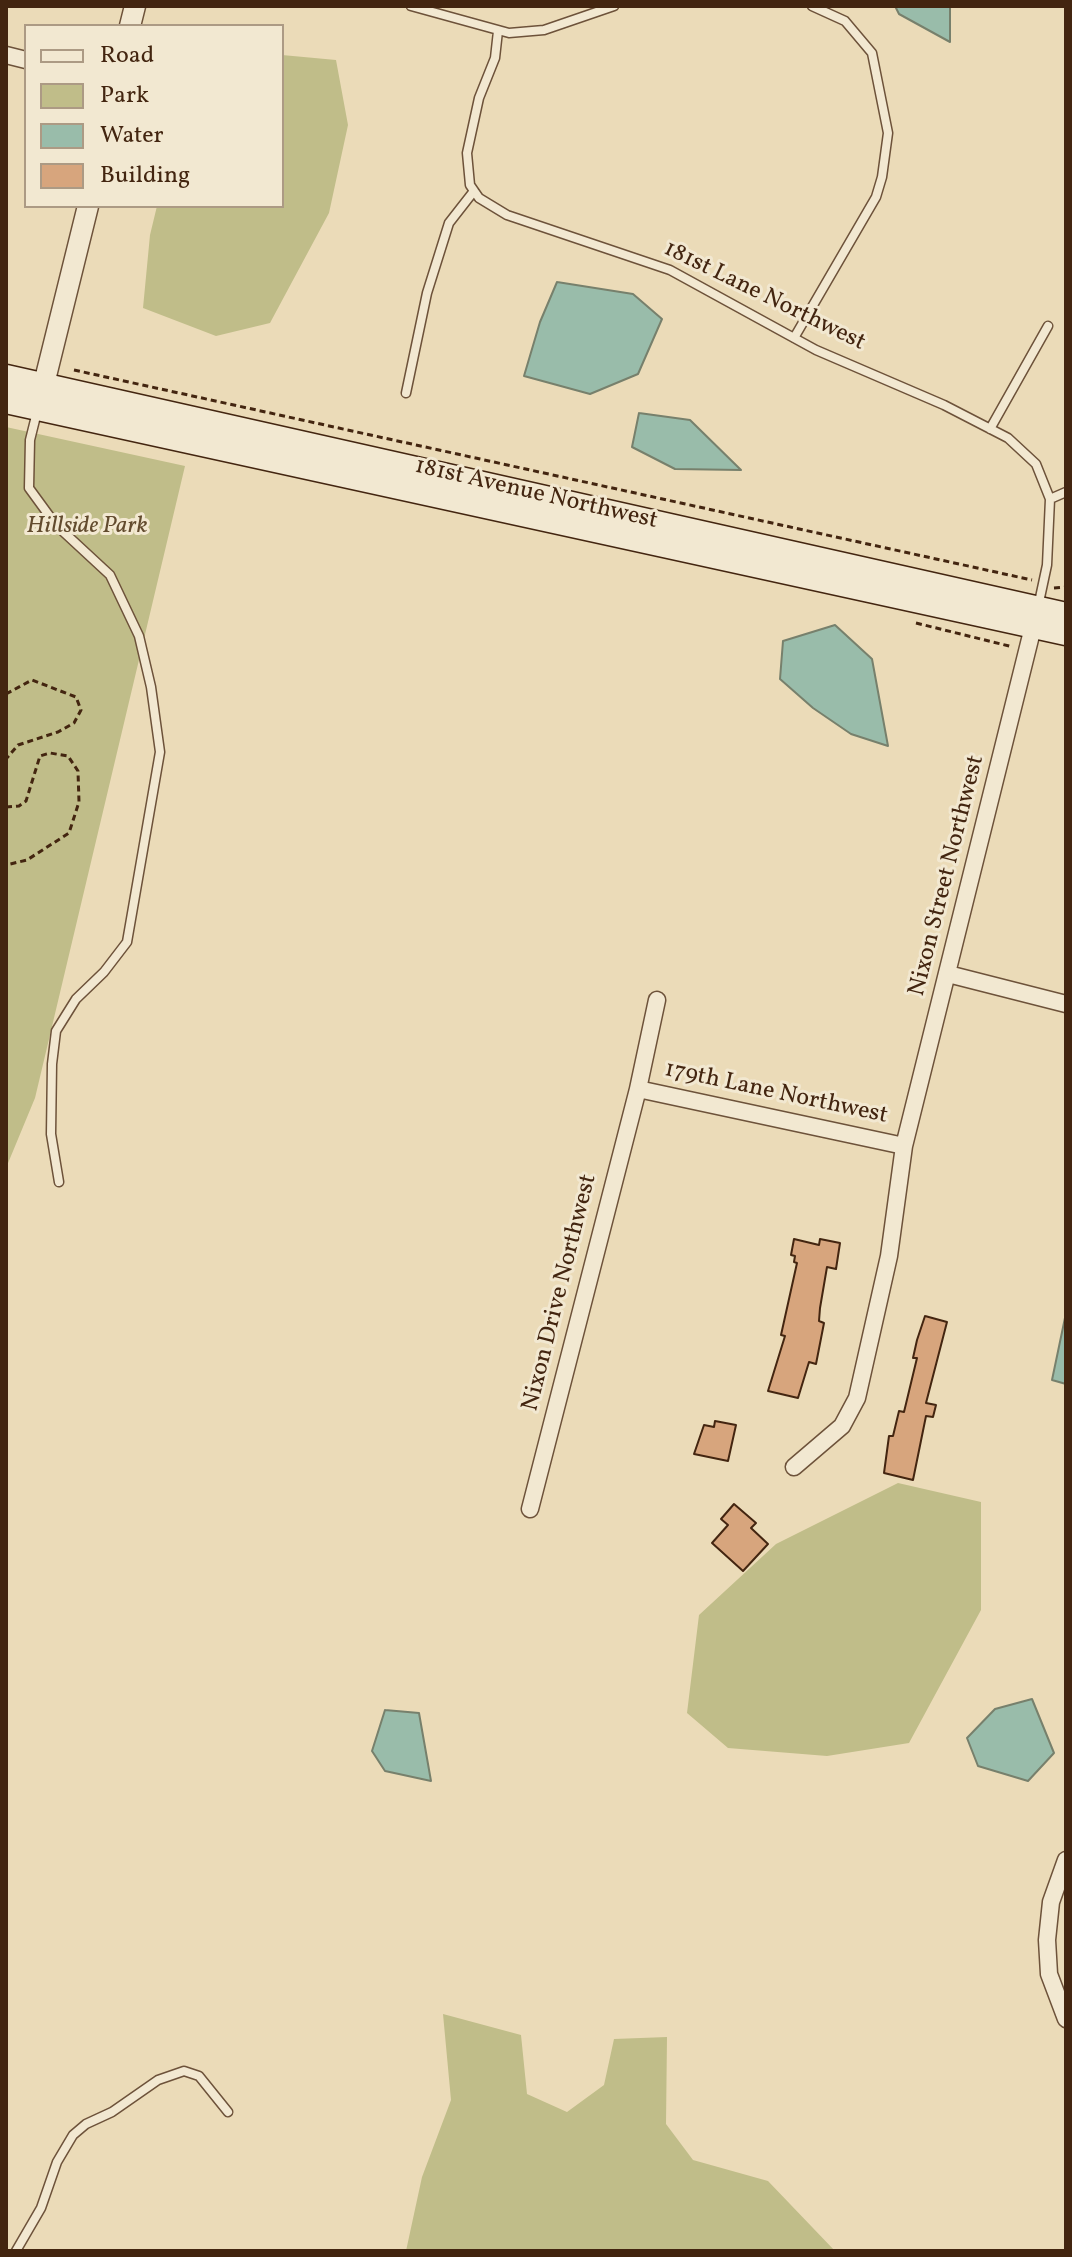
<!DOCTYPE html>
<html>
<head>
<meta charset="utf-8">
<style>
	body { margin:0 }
	#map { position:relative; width:1072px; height:2257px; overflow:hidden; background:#ebdbb8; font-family:Vollkorn,serif }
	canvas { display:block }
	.frame { position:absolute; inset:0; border:8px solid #432510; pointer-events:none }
	.legend { position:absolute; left:24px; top:24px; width:260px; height:184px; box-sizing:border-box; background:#f2e8d1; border:2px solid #ac9a84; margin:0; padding:10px 14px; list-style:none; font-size:24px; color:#432510 }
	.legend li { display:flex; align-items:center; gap:16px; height:40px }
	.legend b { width:40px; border:2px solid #ac9a84 }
</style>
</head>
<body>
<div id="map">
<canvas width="1072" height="2257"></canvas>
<div class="frame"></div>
<ul class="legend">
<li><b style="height:10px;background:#f2e8d1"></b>Road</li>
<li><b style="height:22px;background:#c0bd89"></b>Park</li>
<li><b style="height:22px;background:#99bcaa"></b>Water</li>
<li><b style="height:22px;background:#d7a57d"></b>Building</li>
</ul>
</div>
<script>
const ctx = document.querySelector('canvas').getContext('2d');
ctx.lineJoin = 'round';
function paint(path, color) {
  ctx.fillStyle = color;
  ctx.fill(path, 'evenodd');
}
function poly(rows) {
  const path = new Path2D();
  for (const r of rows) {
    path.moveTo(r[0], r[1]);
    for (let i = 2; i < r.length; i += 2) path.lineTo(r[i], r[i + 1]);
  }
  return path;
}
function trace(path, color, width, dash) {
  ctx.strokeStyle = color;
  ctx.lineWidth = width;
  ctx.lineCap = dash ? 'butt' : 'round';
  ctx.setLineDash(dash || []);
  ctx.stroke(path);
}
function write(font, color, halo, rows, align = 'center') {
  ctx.font = font + ' Vollkorn,serif';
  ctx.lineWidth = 6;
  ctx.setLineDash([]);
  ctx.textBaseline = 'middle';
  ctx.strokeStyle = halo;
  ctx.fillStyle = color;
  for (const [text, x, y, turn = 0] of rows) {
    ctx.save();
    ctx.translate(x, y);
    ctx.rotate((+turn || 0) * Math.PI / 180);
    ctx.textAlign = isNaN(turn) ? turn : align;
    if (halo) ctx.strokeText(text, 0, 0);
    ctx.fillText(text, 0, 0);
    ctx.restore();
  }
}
const green = poly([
	[282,55,336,60,348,125,329,213,270,323,216,336,143,308,150,235,157,206,282,206],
	[6,427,185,466,35,1098,6,1168],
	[898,1483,981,1502,981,1610,909,1743,827,1756,728,1748,687,1713,699,1615,776,1544],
	[443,2014,521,2035,527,2094,567,2112,604,2085,614,2039,667,2037,666,2124,693,2160,768,2181,835,2251,406,2251,422,2177,451,2100]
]);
const water = poly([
	[895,6,950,6,950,42,899,14,895,6],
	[557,282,633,294,662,319,638,374,590,394,524,376,540,322,557,282],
	[639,413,690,420,741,470,675,469,632,447,639,413],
	[835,625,872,659,888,746,851,734,813,708,780,679,783,641,835,625],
	[1066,1313,1066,1384,1052,1380,1066,1313],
	[1032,1699,1054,1753,1028,1781,978,1766,967,1738,995,1709,1032,1699],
	[385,1710,419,1713,431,1781,385,1771,372,1751,385,1710]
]);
const building = poly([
	[794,1239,819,1245,820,1239,840,1243,836,1269,827,1267,820,1308,819,1321,824,1323,816,1364,809,1362,798,1398,768,1391,785,1336,781,1335,797,1263,794,1262,795,1256,791,1255,794,1239],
	[925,1316,947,1322,926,1403,936,1405,933,1417,926,1416,913,1480,884,1473,889,1436,893,1436,899,1411,904,1412,917,1358,913,1358,917,1340,925,1316],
	[715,1421,736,1425,728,1461,694,1454,704,1425,714,1427,715,1421],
	[734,1504,756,1523,751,1528,768,1544,743,1571,712,1543,728,1525,721,1519,734,1504]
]);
const path = poly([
	[74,370,1032,580],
	[1054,588,1066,587],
	[916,623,1013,647],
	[6,694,32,680,76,697,81,710,74,723,58,732,18,745,6,759],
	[6,807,19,806,26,801,40,756,50,753,68,756,78,771,79,802,69,833,27,860,6,865]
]);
const service = poly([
	[411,6,509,33,544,30,614,6],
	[498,31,495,58,479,98,467,153,470,185,479,198,507,215,670,270,816,350,944,405,1008,438,1036,464,1050,499,1047,565,1038,607],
	[794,338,876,197,882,177,888,133,872,53,845,21,812,6],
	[406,393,427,293,449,223,474,191],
	[37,412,30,440,29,488,56,525,110,575,139,636,151,687,160,752,127,942,104,972,76,999,56,1031,52,1064,51,1134,59,1182],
	[990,429,1048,326],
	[1050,499,1066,492],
	[16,2251,41,2208,57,2162,73,2135,86,2124,112,2112,158,2080,184,2071,199,2076,228,2112]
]);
const minor = poly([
	[6,55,26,60],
	[948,974,1066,1004],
	[638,1089,904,1146],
	[794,1467,842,1426,857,1398,889,1256,904,1146,1035,619],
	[530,1509,638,1089,657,1000],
	[1066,1860,1051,1902,1047,1940,1049,1974,1066,2019]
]);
const tertiary = poly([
	[130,26,135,6],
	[40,400,88,206]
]);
const secondary = poly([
	[6,377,1066,615],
	[6,401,1066,633]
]);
const streetNames = [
	["181st Lane Northwest",764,297,26],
	["181st Avenue Northwest",536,495,13],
	["Nixon Street Northwest",948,876,-76],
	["179th Lane Northwest",776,1094,12],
	["Nixon Drive Northwest",561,1293,-76]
];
const parkNames = [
	["Hillside Park",87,528]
];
paint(green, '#c0bd89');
paint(water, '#99bcaa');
trace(water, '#77806c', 2);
paint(building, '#d7a57d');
trace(building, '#432510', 2);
trace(service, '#6d523a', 11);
trace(minor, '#6d523a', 19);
trace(tertiary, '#6d523a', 23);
trace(secondary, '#432510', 27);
trace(path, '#432510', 3, [6, 4]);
trace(service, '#f2e8d1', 8);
trace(minor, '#f2e8d1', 16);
trace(tertiary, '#f2e8d1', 20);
trace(secondary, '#f2e8d1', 24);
write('24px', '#432510', '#f2e8d1', streetNames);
write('italic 24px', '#624b2e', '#f2e8d1', parkNames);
</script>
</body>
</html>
